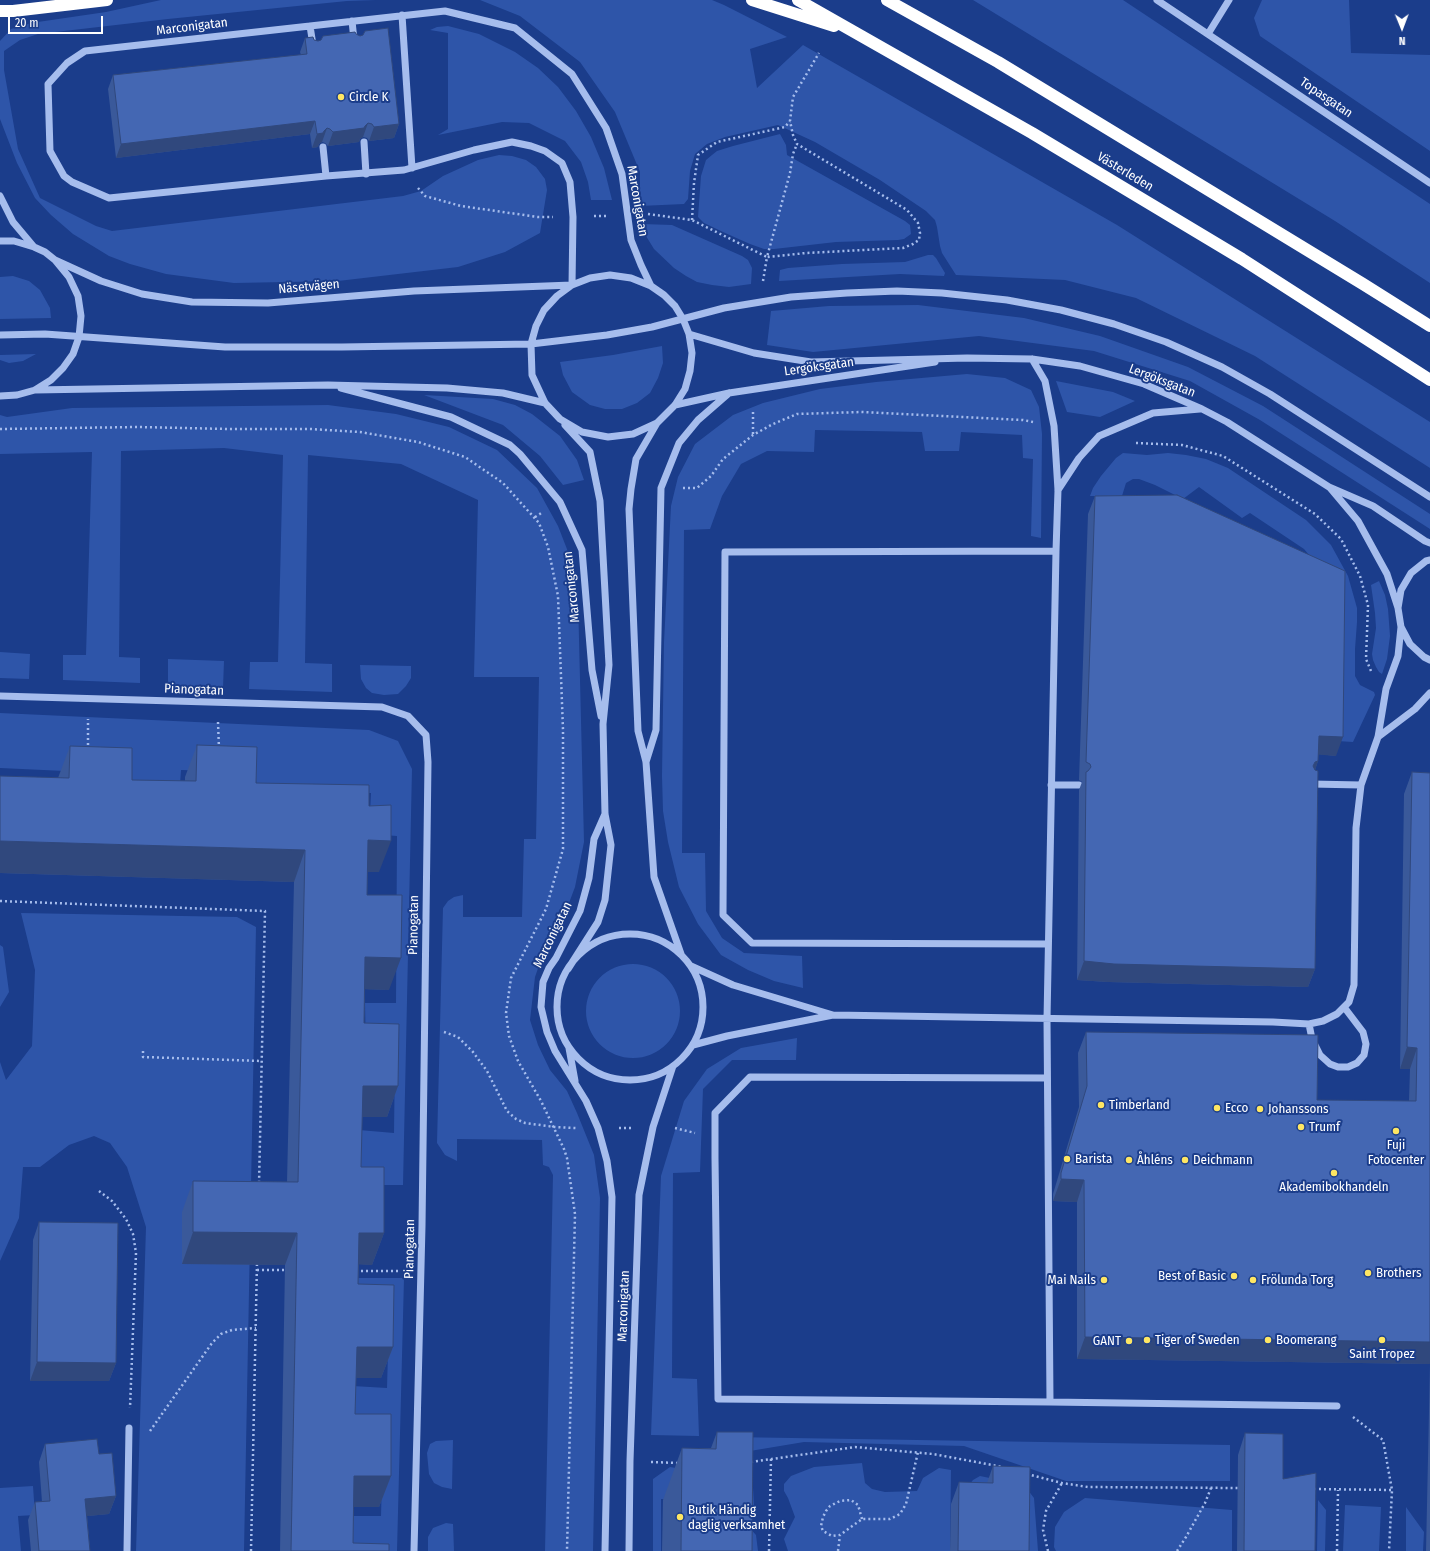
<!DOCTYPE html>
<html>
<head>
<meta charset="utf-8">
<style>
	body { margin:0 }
	#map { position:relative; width:1430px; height:1551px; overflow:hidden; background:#1b3d8b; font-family:"Fira Sans Condensed",sans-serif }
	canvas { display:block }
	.north { position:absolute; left:1382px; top:8px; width:40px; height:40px; -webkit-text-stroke:3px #1b3d8b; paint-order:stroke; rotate:179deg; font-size:11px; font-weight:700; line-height:16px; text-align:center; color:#fff }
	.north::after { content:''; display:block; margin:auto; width:14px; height:18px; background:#fff; clip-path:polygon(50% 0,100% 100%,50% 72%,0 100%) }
	.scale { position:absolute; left:8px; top:16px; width:95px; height:18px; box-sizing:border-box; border:2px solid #fff; border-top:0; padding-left:5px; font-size:12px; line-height:14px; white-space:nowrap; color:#fff; -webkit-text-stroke:3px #1b3d8b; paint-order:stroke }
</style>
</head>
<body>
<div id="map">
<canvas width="1430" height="1551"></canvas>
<div class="north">N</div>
<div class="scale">20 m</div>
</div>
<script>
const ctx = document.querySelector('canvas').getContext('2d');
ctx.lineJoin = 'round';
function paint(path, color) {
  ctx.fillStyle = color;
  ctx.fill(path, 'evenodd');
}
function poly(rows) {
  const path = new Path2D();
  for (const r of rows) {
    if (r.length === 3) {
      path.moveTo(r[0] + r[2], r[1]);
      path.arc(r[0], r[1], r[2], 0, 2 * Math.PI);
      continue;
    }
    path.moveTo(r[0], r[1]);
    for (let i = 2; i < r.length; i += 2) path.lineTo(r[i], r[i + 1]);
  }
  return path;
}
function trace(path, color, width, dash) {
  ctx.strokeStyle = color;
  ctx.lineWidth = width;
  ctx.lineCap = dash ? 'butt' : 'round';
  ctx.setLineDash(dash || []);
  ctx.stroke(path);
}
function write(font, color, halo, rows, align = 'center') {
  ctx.font = font + ' "Fira Sans Condensed",sans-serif';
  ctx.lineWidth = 4;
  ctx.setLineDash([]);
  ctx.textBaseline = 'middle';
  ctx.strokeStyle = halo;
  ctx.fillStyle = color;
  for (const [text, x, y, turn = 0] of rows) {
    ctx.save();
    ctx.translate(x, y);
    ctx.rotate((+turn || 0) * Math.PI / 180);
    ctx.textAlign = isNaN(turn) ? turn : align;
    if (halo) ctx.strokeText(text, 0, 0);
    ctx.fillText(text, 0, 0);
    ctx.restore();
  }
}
const green = poly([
	[161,0,376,0,347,1,168,19,38,34,20,40,4,51,4,70,18,149,40,198,96,226,112,231,403,196,421,191,443,176,478,160,499,155,512,156,526,160,536,167,545,179,547,190,540,233,505,252,458,267,338,281,234,283,166,274,130,264,109,256,73,234,51,215,35,198,17,163,0,119,0,41,11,29,31,23,106,12],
	[480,0,712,0,724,5,787,37,750,49,757,88,803,45,1117,225,1430,422,1430,468,1255,356,1136,298,1065,280,956,275,942,253,940,246,937,227,935,220,926,211,880,180,815,142,778,125,725,137,707,144,695,154,690,171,688,199,684,204,640,206,640,172,615,112,580,62,520,16],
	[973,0,1123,0,1430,204,1430,283,1335,221],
	[1262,0,1349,0,1351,53,1430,55,1430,151,1260,36,1254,18],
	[448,26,479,34,515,52,538,68,558,87,576,111,591,137,604,168,612,200,591,200,588,182,581,162,565,141,529,123,502,122,438,135,448,129,448,33,430,30,437,27],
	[780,134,786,145,787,155,905,221,910,225,911,234,904,239,898,240,836,242,774,249,764,249,750,244,723,232,704,223,698,217,701,176,706,160,712,155,717,151,733,146],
	[642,224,672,225,742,256,748,260,752,268,751,284,729,287,712,285,697,282,686,276,674,268,654,249,646,236],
	[928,255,933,255,936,258,945,273,944,276,900,274,779,281,780,270,788,268,842,264,905,262],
	[13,276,29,281,40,290,50,308,51,318,0,319,0,277],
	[918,305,1024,318,1100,336,1188,367,1263,406,1430,514,1430,529,1260,420,1190,381,1094,351,979,336,813,352,767,345,771,311,829,306],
	[662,346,663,363,658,378,650,393,637,403,622,409,605,409,590,405,572,392,563,375,560,362,613,355],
	[36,354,23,361,9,363,0,360,0,355],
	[967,374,1005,378,1031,390,1039,407,1042,434,1041,538,1031,536,1033,459,1023,458,1022,435,961,432,959,451,925,451,922,432,815,430,814,452,767,451,741,464,722,496,710,529,684,530,682,853,705,853,706,911,722,938,744,953,802,956,803,988,774,981,748,970,721,955,698,924,679,887,668,842,663,811,662,776,664,642,671,506,678,477,695,444,733,415,763,403,820,389,876,382],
	[1056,381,1113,392,1135,401,1100,417,1067,412],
	[424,395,493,399,515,405,532,414,560,436,577,460,584,480,563,485,540,456,503,425],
	[328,405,396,414,449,427,497,450,537,488,558,526,572,562,578,598,584,842,575,887,563,919,544,951,535,977,530,1020,538,1045,550,1070,567,1091,577,1113,594,1155,600,1198,593,1551,545,1551,553,1175,549,1167,543,1165,542,1140,457,1139,457,1161,445,1155,437,1143,443,908,448,901,454,897,463,895,463,917,522,917,524,839,536,839,539,677,474,677,478,500,401,464,308,455,305,663,332,664,332,692,249,689,250,662,278,662,283,455,224,448,121,451,119,657,140,658,140,683,63,680,63,655,86,655,92,452,0,454,0,415,7,417,72,408],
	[1123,453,1147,455,1168,453,1186,455,1206,459,1228,468,1306,520,1331,545,1348,576,1357,608,1357,622,1355,649,1355,676,1360,685,1374,692,1375,695,1353,742,1337,741,1338,589,1304,549,1250,513,1242,518,1199,487,1183,499,1155,485,1139,479,1133,479,1126,483,1122,496,1090,496,1093,488,1101,476,1116,458],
	[1379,581,1385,595,1388,609,1390,636,1387,659,1382,674,1379,672,1376,667,1373,660,1372,654,1376,628,1375,613,1371,585],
	[0,652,30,654,29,679,0,678],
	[168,659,224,661,223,688,168,685],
	[360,665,411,666,411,678,406,686,398,694,384,695,372,693,366,688,361,679],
	[0,713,369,730,398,741,412,769,403,1185,357,1185,359,1130,394,1133,395,1052,366,1053,365,1003,396,1003,397,836,369,834,371,793,258,796,255,772,181,770,179,799,132,796,130,774,0,768],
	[21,913,237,917,256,927,244,1551,136,1551,146,1227,127,1167,110,1143,94,1136,69,1145,40,1167,23,1167,19,1218,0,1261,0,1062,6,1080,32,1046,35,970],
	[0,945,3,947,9,992,0,1007],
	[633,1011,47],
	[797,1038,796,1060,732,1060,703,1089,700,1172,673,1173,672,1378,697,1379,699,1436,651,1435,661,1176,684,1101,707,1069,741,1048],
	[354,1278,404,1278,397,1551,351,1551,351,1516,381,1516,383,1441,355,1439,353,1386,387,1388,389,1317,353,1312],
	[730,1437,1230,1445,1230,1481,1066,1481,964,1446,804,1442,738,1453],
	[453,1440,452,1489,442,1487,434,1483,429,1474,427,1453,430,1444,436,1441],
	[862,1463,865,1483,872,1489,885,1492,917,1491,923,1478,939,1468,951,1470,950,1551,788,1551,784,1539,795,1517,788,1498,784,1491,784,1484,791,1476,814,1467],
	[670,1467,736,1478,753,1487,754,1506,746,1524,756,1535,758,1551,736,1551,696,1499,661,1499,661,1551,653,1551,653,1479],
	[980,1476,1024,1485,1034,1498,1038,1551,1025,1551,969,1485,973,1480],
	[33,1486,35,1515,18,1516,21,1551,0,1551,0,1488],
	[1085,1498,1232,1510,1232,1551,1056,1551,1054,1547,1055,1527,1064,1512],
	[1318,1500,1326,1510,1325,1551,1317,1551],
	[1345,1505,1381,1507,1379,1551,1343,1551],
	[1406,1507,1424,1532,1423,1551,1406,1551],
	[446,1523,453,1524,454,1551,428,1551,428,1537,433,1528]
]);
const path = poly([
	[418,188,425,196,461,206,538,217,553,217],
	[648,214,692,220,767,257,790,173,793,154,797,144],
	[594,216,607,216],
	[692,220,694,183,698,155,717,142,785,127,790,121],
	[763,281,767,257,806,253,903,248,913,244,919,240,920,233,918,223,907,210,797,144,793,135,790,121,793,97,819,53],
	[0,429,138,427,229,429,310,429,360,432,418,442,465,457,503,483,539,523,548,547,558,596,563,730,563,849,546,909,511,978,506,1013,509,1036,518,1061,541,1101,564,1149,567,1158,575,1214,567,1551],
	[753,434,753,409],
	[1136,443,1182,445,1223,456,1315,514,1341,539,1360,576,1368,605,1366,659,1371,671],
	[683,488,697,488,711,476,723,459,753,435,773,424,797,414,861,412,1023,420,1033,422],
	[535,517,543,512],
	[218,722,219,749],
	[88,750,88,719],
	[0,901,265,911,259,1185],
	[444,1032,458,1037,473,1052,487,1071,507,1111,516,1119,525,1123,555,1127,576,1128],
	[143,1051,143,1057,262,1061],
	[619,1128,632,1128],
	[675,1128,695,1133],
	[99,1191,112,1201,126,1219,133,1234,136,1253,130,1408],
	[257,1270,285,1270],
	[356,1271,401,1271],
	[1353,1417,1383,1440,1392,1490,1389,1551],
	[150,1431,212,1343,221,1334,232,1330,256,1328],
	[651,1462,678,1463],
	[751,1462,855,1447,933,1454,1003,1467],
	[1027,1474,1062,1483,1088,1487,1239,1488],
	[1314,1489,1392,1490],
	[862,1519,858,1505,851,1500,840,1501,830,1506,826,1511,823,1517,821,1526,823,1531,832,1536,840,1535,862,1519,890,1519,900,1514,906,1504,918,1452],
	[251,1551,257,1262],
	[769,1551,771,1459],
	[838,1551,840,1535],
	[1048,1551,1043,1530,1046,1511,1062,1483],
	[1177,1551,1186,1537,1205,1503,1211,1488],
	[1337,1551,1338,1490]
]);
const minor = poly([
	[1157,0,1430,183],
	[402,15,412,168],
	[352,21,354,40],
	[310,26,313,45],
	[1208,34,1229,0],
	[364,142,366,174],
	[323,147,326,176],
	[0,196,13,222,34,247],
	[0,241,14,241,34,247,45,252,55,260,69,277,78,296,81,316,79,337,73,354,63,368,51,380,35,390,17,395,0,396],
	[55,260,101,281,142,294,192,302,268,303,414,291,572,285,573,217,570,182,562,163,545,151,531,146,512,142,474,150,404,170,326,176,109,198,72,182,64,176,50,151,48,84,67,63,85,51,445,11,515,28,572,74,606,128,622,174,631,240,641,265,651,286,664,295,675,306,683,319,689,334,692,353,690,371,685,389,675,405,657,423,633,434,608,437,582,432,560,419,545,403,532,375,531,344,536,326,544,310,557,296,572,285,590,278,610,275,631,278,651,286],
	[689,334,754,353,811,362,967,358,1032,359,1080,366,1144,384,1202,409,1227,422,1329,487,1373,506,1425,541,1430,543],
	[0,335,45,334,225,347,342,347,531,344,607,335,652,327,724,308,791,297,847,293,897,291,942,293,1007,300,1061,310,1114,324,1166,342,1222,367,1270,394,1430,497],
	[1032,359,1045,381,1054,426,1058,490,1056,551,1047,1019,1050,1402,1337,1406],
	[341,388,451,417,510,445,520,454,560,502,582,550,592,670,601,716],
	[35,390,328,385,406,387,447,388,503,393,545,403],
	[675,405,729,393,935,362],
	[657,423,636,459,631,489,629,509,638,731,646,762,654,877,681,954],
	[565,425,590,452,600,501,609,665,603,724,605,814,611,845,605,900,598,922,568,969],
	[1331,489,1358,521,1387,574,1398,608],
	[1058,490,1079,458,1099,436,1153,413,1200,409],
	[1430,560,1426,561,1411,573,1401,590,1398,608,1401,627,1410,644,1424,657,1430,660],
	[0,696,382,707,408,716,426,735,428,762,422,1226,414,1551],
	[1378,737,1415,709,1430,693],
	[646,762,656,730,661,488,679,443,698,420,729,393],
	[1311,784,1361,785],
	[1051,785,1079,785],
	[630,1007,73],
	[1048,944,752,943,723,915,725,552,1056,551],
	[691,966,733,985,833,1015],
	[1309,1024,1312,1039,1320,1055,1330,1064,1338,1067,1348,1067,1357,1063,1364,1055,1366,1044,1363,1032,1344,1007],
	[693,1045,727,1036,833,1015,1273,1022,1309,1024,1323,1021,1337,1014,1349,1002,1354,985,1356,828,1361,785,1378,737,1386,689,1398,656,1401,627],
	[569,1048,575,1081],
	[1047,1078,750,1077,715,1113,715,1158,718,1399,1050,1402],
	[127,1551,129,1428],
	[605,1551,612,1197,607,1161,598,1128,586,1101,555,1051,547,1032,541,1007,543,982,549,968,556,958,580,911,589,878,594,839,605,814],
	[629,1551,630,1461,639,1195,653,1127,673,1066]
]);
const highway = poly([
	[752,0,834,26],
	[798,0,1032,133,1242,259,1430,380],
	[887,0,998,62,1363,284,1430,326],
	[0,11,13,11,107,0]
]);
const wall = poly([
	[305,38,314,40,399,124,394,138,369,141,367,138,363,137,360,139,359,142,328,146,325,143,322,142,319,144,318,147,312,148,310,134,116,158,108,89,113,75,301,55,300,52],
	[1095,496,1336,756,1318,754,1318,761,1315,770,1315,969,1308,987,1108,982,1077,980,1079,790,1082,782,1079,780,1088,514],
	[197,745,256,783,369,806,379,872,367,872,367,895,389,990,365,989,364,1023,398,1086,387,1117,362,1117,361,1167,384,1233,372,1265,359,1264,358,1284,393,1347,381,1378,356,1378,355,1414,391,1476,379,1507,353,1507,353,1543,389,1551,280,1551,285,1265,182,1264,182,1212,193,1181,287,1182,294,882,0,873,0,776,58,778,70,746,132,780,185,781,185,777],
	[1412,772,1430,773,1430,1551,1426,1551,1430,1364,1077,1359,1077,1202,1053,1201,1053,1194,1079,1107,1078,1053,1086,1032,1317,1100,1409,1101,1410,1069,1400,1069,1404,794],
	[39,1222,116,1363,109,1381,30,1381,33,1240],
	[717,1432,752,1551,662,1551,663,1500,682,1448,711,1448],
	[1245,1433,1283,1479,1315,1551,1237,1551,1238,1455],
	[45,1444,99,1454,116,1496,109,1514,87,1516,90,1551,31,1551,28,1520,35,1502,42,1502,39,1462],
	[993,1466,1029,1551,950,1551,951,1504,959,1482,987,1483]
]);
const shadedWall = poly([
	[315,121,310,134,116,158,121,144],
	[368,123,363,137,360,139,359,142,328,146,333,132,365,126],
	[399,124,394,138,369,141,374,127],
	[327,128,322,142,319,144,318,147,312,148,317,134],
	[1319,736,1343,737,1336,756,1312,754],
	[1318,761,1312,779,1313,766,1315,762],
	[368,840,391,841,379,872,356,872],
	[0,841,305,850,294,882,0,873],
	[365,957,401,958,389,990,354,989],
	[1084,961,1315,969,1308,987,1108,982,1077,980],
	[1407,1047,1417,1048,1410,1069,1400,1069],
	[363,1086,398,1086,387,1117,351,1117],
	[1061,1179,1084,1180,1077,1202,1053,1201],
	[193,1232,297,1233,285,1265,182,1264],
	[359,1233,384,1233,372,1265,348,1264],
	[1085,1337,1430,1342,1430,1364,1077,1359],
	[357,1347,393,1347,381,1378,345,1378],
	[37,1362,116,1363,109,1381,30,1381],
	[354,1476,391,1476,379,1507,343,1507],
	[116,1496,109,1514,78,1517,85,1499]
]);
const building = poly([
	[388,28,399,124,374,127,372,124,368,123,365,126,364,128,333,132,330,129,327,128,324,131,323,133,317,134,315,121,121,144,113,75,307,54,305,38,313,37,314,40,318,41,321,40,323,36,355,32,356,34,360,36,363,35,365,31,388,28],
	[1177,495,1345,571,1343,737,1319,736,1318,761,1315,762,1313,766,1315,770,1318,771,1315,969,1114,964,1084,961,1086,772,1088,771,1091,767,1090,764,1086,762,1095,496,1177,495],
	[197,745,257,747,256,783,369,785,369,806,391,805,391,841,368,840,367,895,402,895,401,958,365,957,364,1023,399,1024,398,1086,363,1086,361,1167,384,1167,384,1233,359,1233,358,1284,394,1285,393,1347,357,1347,355,1414,391,1414,391,1476,354,1476,353,1543,389,1544,389,1551,291,1551,297,1233,193,1232,193,1181,298,1182,305,850,0,841,0,776,69,778,70,746,132,748,132,780,196,781,197,745],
	[1412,772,1430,773,1430,1342,1085,1337,1084,1180,1061,1179,1061,1173,1087,1086,1086,1032,1318,1035,1317,1100,1416,1101,1417,1048,1407,1047,1412,772],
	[39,1222,118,1223,116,1363,37,1362,39,1222],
	[717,1432,753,1432,752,1551,681,1551,682,1448,716,1449,717,1432],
	[1245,1433,1283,1434,1283,1479,1316,1473,1315,1551,1244,1551,1245,1433],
	[97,1439,99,1454,112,1453,116,1496,85,1499,90,1551,39,1551,35,1502,50,1501,45,1444,97,1439],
	[993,1466,1030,1467,1029,1551,958,1551,959,1482,993,1483,993,1466]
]);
const markers = [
	[341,97,4,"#fee663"],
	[1101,1105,4,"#fee663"],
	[1217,1108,4,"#fee663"],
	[1260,1109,4,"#fee663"],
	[1301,1127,4,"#fee663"],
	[1396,1131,4,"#fee663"],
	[1067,1159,4,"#fee663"],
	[1129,1160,4,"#fee663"],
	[1185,1160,4,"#fee663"],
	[1334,1173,4,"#fee663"],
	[1368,1273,4,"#fee663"],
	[1234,1276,4,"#fee663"],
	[1104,1280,4,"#fee663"],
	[1253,1280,4,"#fee663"],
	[1147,1340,4,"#fee663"],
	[1268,1340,4,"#fee663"],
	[1382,1340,4,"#fee663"],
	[1129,1341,4,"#fee663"],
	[680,1517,4,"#fee663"]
];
const streetNames = [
	["Marconigatan",192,27,-7],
	["Topasgatan",1326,98,34],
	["Västerleden",1125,172,31],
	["Marconigatan",637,201,80],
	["Näsetvägen",309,287,-5],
	["Lergöksgatan",819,367,-8],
	["Lergöksgatan",1162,381,21],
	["Marconigatan",572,587,-96],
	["Pianogatan",194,690,2],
	["Pianogatan",414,925,-89],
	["Marconigatan",553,935,-64],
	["Pianogatan",410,1249,-89],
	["Marconigatan",624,1306,-88]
];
const poiNames = [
	["Circle K",349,97],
	["Timberland",1109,1105],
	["Ecco",1225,1108],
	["Johanssons",1268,1109],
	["Trumf",1309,1127],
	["Fuji",1396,1145,"center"],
	["Fotocenter",1396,1160,"center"],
	["Barista",1075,1159],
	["Åhléns",1137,1160],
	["Deichmann",1193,1160],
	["Akademibokhandeln",1334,1187,"center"],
	["Brothers",1376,1273],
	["Best of Basic",1226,1276,"right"],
	["Mai Nails",1096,1280,"right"],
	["Frölunda Torg",1261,1280],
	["Tiger of Sweden",1155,1340],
	["Boomerang",1276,1340],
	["GANT",1121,1341,"right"],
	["Saint Tropez",1382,1354,"center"],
	["Butik Händig",688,1510],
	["daglig verksamhet",688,1525]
];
paint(green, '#2e55a9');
trace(path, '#a6bded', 2.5, [2, 3]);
trace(minor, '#a6bded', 7);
trace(highway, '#fff', 12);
paint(wall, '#3a599a');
paint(shadedWall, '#30487d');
paint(building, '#4467b3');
trace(building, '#30487d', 1);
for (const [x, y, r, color] of markers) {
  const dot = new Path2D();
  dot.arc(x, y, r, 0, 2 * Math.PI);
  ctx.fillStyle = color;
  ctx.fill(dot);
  trace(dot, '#1b3d8b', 1.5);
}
write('13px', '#fff', '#1b3d8b', streetNames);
write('13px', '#fff', '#1b3d8b', poiNames, 'left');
</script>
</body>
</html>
